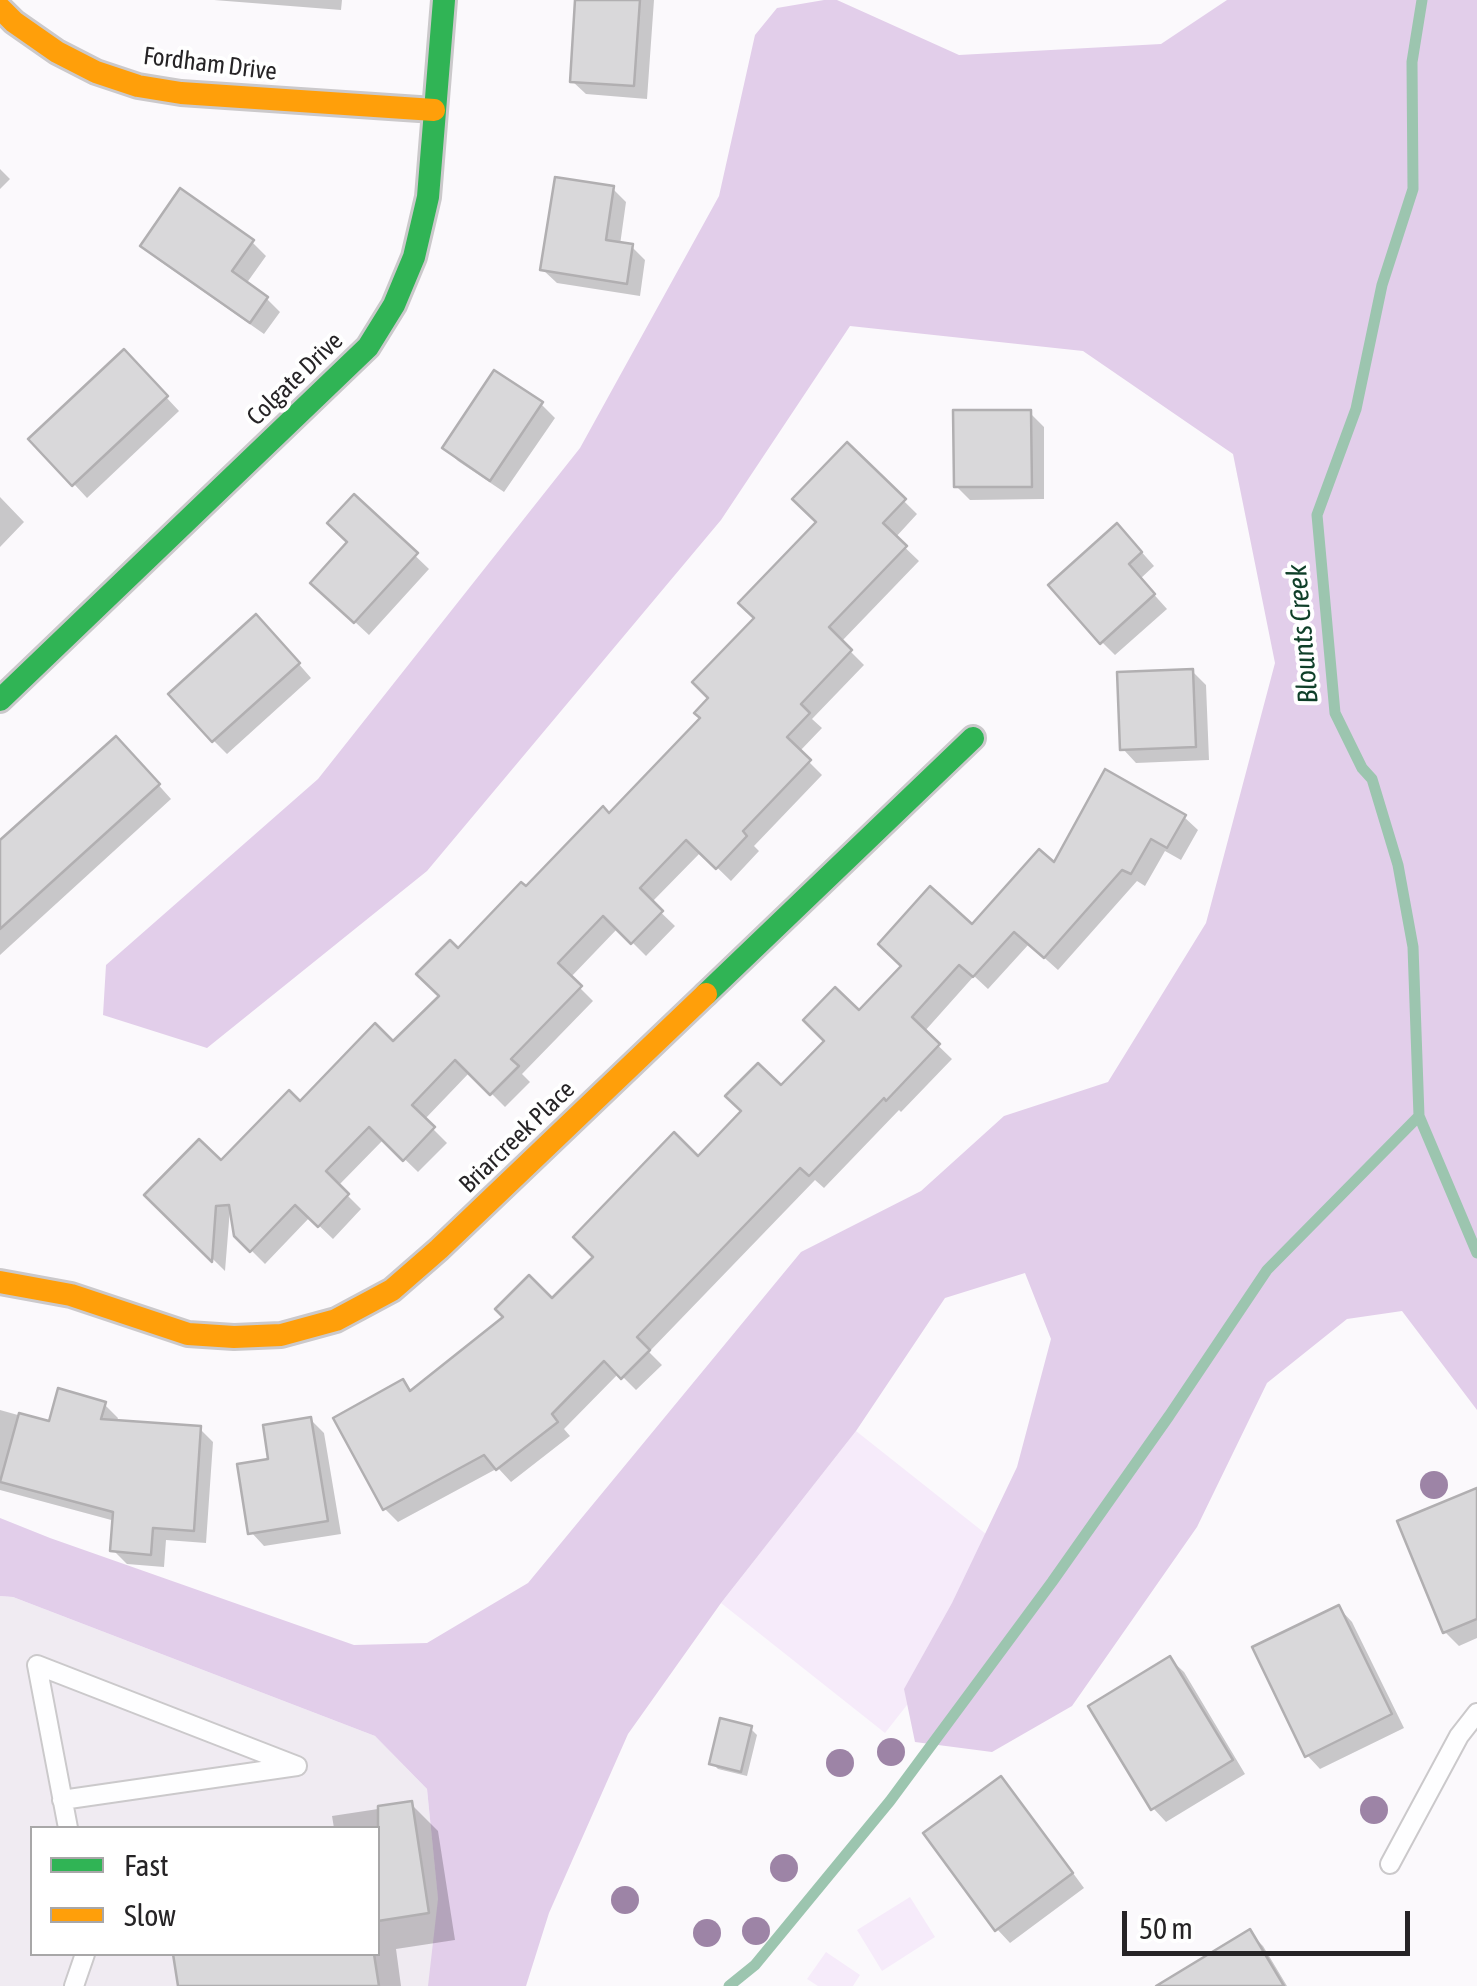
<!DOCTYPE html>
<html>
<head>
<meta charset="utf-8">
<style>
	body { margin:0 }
	#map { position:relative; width:1477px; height:1986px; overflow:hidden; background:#fbf9fc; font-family:"Asap Condensed",sans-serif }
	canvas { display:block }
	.legend { position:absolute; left:30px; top:1826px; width:350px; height:130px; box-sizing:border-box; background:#fff; border:2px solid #a8a7a8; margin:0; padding:12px 18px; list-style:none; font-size:30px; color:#262426 }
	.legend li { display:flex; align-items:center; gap:20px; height:50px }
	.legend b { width:50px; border:2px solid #a8a7a8 }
	.scale { position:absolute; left:1122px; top:1911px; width:288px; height:45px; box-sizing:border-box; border:5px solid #262426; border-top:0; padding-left:12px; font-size:30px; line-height:35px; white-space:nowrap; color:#262426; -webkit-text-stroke:8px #fff; paint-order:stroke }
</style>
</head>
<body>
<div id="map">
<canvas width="1477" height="1986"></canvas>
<ul class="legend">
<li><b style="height:12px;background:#30b455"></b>Fast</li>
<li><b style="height:12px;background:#ff9f0a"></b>Slow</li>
</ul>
<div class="scale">50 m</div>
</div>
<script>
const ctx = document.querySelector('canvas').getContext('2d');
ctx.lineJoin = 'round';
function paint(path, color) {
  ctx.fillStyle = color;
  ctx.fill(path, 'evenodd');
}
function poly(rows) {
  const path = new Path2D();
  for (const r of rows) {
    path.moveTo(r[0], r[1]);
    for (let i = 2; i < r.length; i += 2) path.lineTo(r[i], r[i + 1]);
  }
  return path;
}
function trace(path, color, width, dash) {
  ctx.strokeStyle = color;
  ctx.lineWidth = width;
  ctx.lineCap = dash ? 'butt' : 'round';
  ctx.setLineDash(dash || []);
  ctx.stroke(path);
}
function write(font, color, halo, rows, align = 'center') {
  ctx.font = font + ' "Asap Condensed",sans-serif';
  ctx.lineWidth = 8;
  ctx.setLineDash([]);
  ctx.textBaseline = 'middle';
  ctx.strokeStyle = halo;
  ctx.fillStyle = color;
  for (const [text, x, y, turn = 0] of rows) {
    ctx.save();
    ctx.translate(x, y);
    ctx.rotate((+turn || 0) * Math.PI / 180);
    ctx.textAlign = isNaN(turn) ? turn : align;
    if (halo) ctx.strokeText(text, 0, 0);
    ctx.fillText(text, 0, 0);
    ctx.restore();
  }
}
const built = poly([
	[0,1596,13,1597,375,1736,427,1789,447,1986,0,1986],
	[32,1828,378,1828,378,1954,32,1954]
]);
const green = poly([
	[856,1431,1020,1561,885,1733,721,1603],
	[910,1897,935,1937,882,1971,857,1930],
	[826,1952,860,1975,853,1986,818,1986,807,1979]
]);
const forest = poly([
	[824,0,837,0,959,55,1161,44,1227,0,1477,0,1477,1410,1402,1311,1347,1319,1267,1383,1197,1527,1072,1706,992,1752,915,1742,904,1689,952,1603,1017,1467,1051,1339,1025,1273,945,1298,856,1431,721,1603,628,1734,549,1913,526,1986,428,1986,438,1899,427,1789,375,1736,13,1597,0,1596,0,1518,50,1538,354,1645,427,1643,528,1583,801,1252,921,1191,1004,1116,1108,1082,1206,923,1275,663,1233,454,1083,351,850,326,721,520,427,871,207,1048,103,1015,106,965,318,779,580,448,719,196,755,35,777,8]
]);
const shadow = poly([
	[214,0,342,0,341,10],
	[578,0,654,0,647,99,586,94,572,81],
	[0,169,10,179,0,189],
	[613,189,626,202,620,245,632,247,645,260,640,296,557,283,543,270],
	[252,242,266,256,246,284,266,298,280,312,264,334,157,259,144,246],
	[124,352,179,411,87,498,74,484],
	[541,404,555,418,504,492,458,461,445,448],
	[1030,413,1044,427,1044,499,970,500,956,486],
	[847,445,917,514,895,538,919,561,841,642,864,665,812,719,822,728,799,752,822,775,754,846,759,851,731,881,701,852,651,903,675,926,646,956,618,928,570,978,593,1001,522,1074,530,1082,505,1107,470,1072,424,1120,447,1143,418,1172,384,1139,338,1186,361,1209,333,1239,310,1217,265,1264,236,1235,230,1209,225,1271,148,1195,221,1164,300,1104,393,1044,442,996,458,951,609,816,704,719,711,698,757,619,819,522],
	[0,497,24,522,0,547],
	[354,497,429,569,369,635,327,596,350,543],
	[1131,540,1154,566,1140,579,1167,609,1115,655,1102,642],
	[270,631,311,678,227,754,214,741],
	[1192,671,1206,685,1209,760,1136,763,1123,749],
	[130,753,171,799,0,955,0,844],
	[1184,817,1198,830,1181,860,1165,851,1145,886,1137,881,1058,970,1029,944,988,989,974,976,924,1032,952,1059,901,1112,899,1110,824,1188,815,1180,649,1352,662,1365,636,1390,619,1373,564,1429,570,1436,511,1482,498,1468,398,1522,385,1509,403,1383,413,1392,552,1302,698,1159,781,1089,859,1013,1054,866],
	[104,1404,118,1418,116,1423,200,1429,213,1442,206,1543,166,1540,164,1567,127,1564,113,1550,115,1521,0,1490,0,1410,50,1424],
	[311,1420,324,1433,341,1534,264,1546,251,1532,271,1461],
	[1477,1491,1477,1638,1459,1646,1445,1632],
	[1339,1608,1352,1622,1404,1728,1320,1769,1307,1755],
	[1170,1659,1184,1672,1245,1774,1166,1822,1153,1808],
	[751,1729,757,1735,747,1776,718,1769,712,1763],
	[1001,1779,1014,1793,1084,1888,1010,1943,997,1929],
	[411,1804,438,1831,455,1940,396,1949,401,1986,180,1986,175,1954,378,1954,378,1828,334,1828,332,1816],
	[1250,1933,1263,1946,1287,1986,1160,1986]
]);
const stream = poly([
	[1422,0,1412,62,1413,189,1382,285,1356,409,1317,515,1335,713,1362,768,1372,779,1398,865,1413,947,1419,1116,1477,1253],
	[729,1986,755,1965,890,1801,1052,1582,1169,1416,1267,1270,1419,1116]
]);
const building = poly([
	[575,0,640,0,634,86,570,82,575,0],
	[555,177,614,186,606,240,633,244,627,284,540,270,555,177],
	[180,188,254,240,232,271,268,297,250,323,140,246,180,188],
	[124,349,168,396,72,486,28,439,124,349],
	[494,370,543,402,490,481,442,448,494,370],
	[953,410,1031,410,1032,487,954,487,953,410],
	[847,442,906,499,883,523,907,546,829,627,852,650,801,704,810,713,787,737,811,760,743,831,747,836,716,869,686,840,640,888,663,911,631,944,603,916,558,963,582,986,511,1059,519,1066,490,1095,455,1060,412,1105,435,1127,403,1161,369,1127,326,1171,349,1194,318,1227,295,1205,250,1252,234,1236,229,1205,216,1206,212,1262,144,1195,199,1139,221,1160,289,1090,300,1101,375,1023,393,1041,439,996,416,974,450,940,458,948,521,882,526,886,603,806,609,813,700,718,694,713,708,698,692,682,754,618,738,603,816,522,792,499,847,442],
	[354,494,418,553,354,623,310,583,347,542,327,523,354,494],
	[1117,523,1142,552,1129,564,1155,594,1100,644,1048,585,1117,523],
	[256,614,300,663,212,742,168,694,256,614],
	[1193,669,1196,747,1120,750,1117,672,1193,669],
	[116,736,160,784,0,929,0,840,116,736],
	[1105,769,1186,815,1167,848,1151,839,1131,874,1122,870,1044,958,1014,932,973,977,959,965,912,1017,940,1044,886,1101,884,1098,809,1176,800,1168,637,1337,650,1350,621,1379,604,1361,552,1414,558,1422,496,1470,484,1455,383,1510,333,1418,403,1379,410,1391,503,1317,495,1309,529,1275,552,1298,593,1257,573,1237,674,1132,698,1156,741,1111,725,1096,758,1063,781,1085,824,1041,803,1020,835,987,859,1010,901,966,878,944,930,886,972,924,1039,849,1054,862,1105,769],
	[58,1388,106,1402,101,1419,201,1426,194,1531,153,1528,151,1555,110,1551,113,1512,0,1482,19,1413,49,1421,58,1388],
	[311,1417,328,1521,248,1534,237,1464,268,1459,263,1425,311,1417],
	[1477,1488,1477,1619,1443,1633,1397,1521,1477,1488],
	[1339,1605,1392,1714,1305,1757,1252,1647,1339,1605],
	[1170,1656,1233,1760,1151,1810,1088,1706,1170,1656],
	[720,1718,752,1726,741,1772,709,1764,720,1718],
	[1001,1776,1073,1873,995,1931,923,1833,1001,1776],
	[412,1801,429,1913,378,1921,378,1806,412,1801],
	[1250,1929,1284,1986,1156,1986,1250,1929],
	[173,1954,374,1954,379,1986,178,1986,173,1954]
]);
const lane = poly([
	[62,1800,297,1766,37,1665,68,1828],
	[1390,1864,1459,1736,1477,1713],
	[74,1986,85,1954]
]);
const fast = poly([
	[0,700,368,347,394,305,414,257,428,197,444,0],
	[706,994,973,738]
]);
const slow = poly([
	[0,8,14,22,57,52,96,72,138,86,181,93,434,110],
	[0,1282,71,1295,188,1334,234,1337,281,1335,336,1320,392,1290,439,1249,706,994]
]);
const trees = [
	[1434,1485],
	[891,1752],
	[840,1763],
	[1374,1810],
	[784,1868],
	[625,1900],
	[756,1931],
	[707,1933]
];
const streetNames = [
	["Fordham Drive",210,64,7],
	["Colgate Drive",295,379,-44],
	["Briarcreek Place",517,1137,-44]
];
const waterNames = [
	["Blounts Creek",1303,634,-95]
];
paint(built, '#f0ebf2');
paint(green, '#f6ebfa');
paint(forest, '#e2ceea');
paint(shadow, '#0003');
trace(stream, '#9cc5af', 11);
paint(building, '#d9d8da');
trace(building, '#b1afb1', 2.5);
trace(lane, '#cbc9cb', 22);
trace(fast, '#cbc9cb', 28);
trace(slow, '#cbc9cb', 28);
trace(lane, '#fefeff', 18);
trace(fast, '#30b455', 22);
trace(slow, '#ff9f0a', 22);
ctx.fillStyle = '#9d84a6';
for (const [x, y] of trees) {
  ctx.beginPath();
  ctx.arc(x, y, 14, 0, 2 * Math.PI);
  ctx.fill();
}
write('25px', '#262426', '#fff', streetNames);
write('italic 28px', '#0f3f29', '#fff', waterNames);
</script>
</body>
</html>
